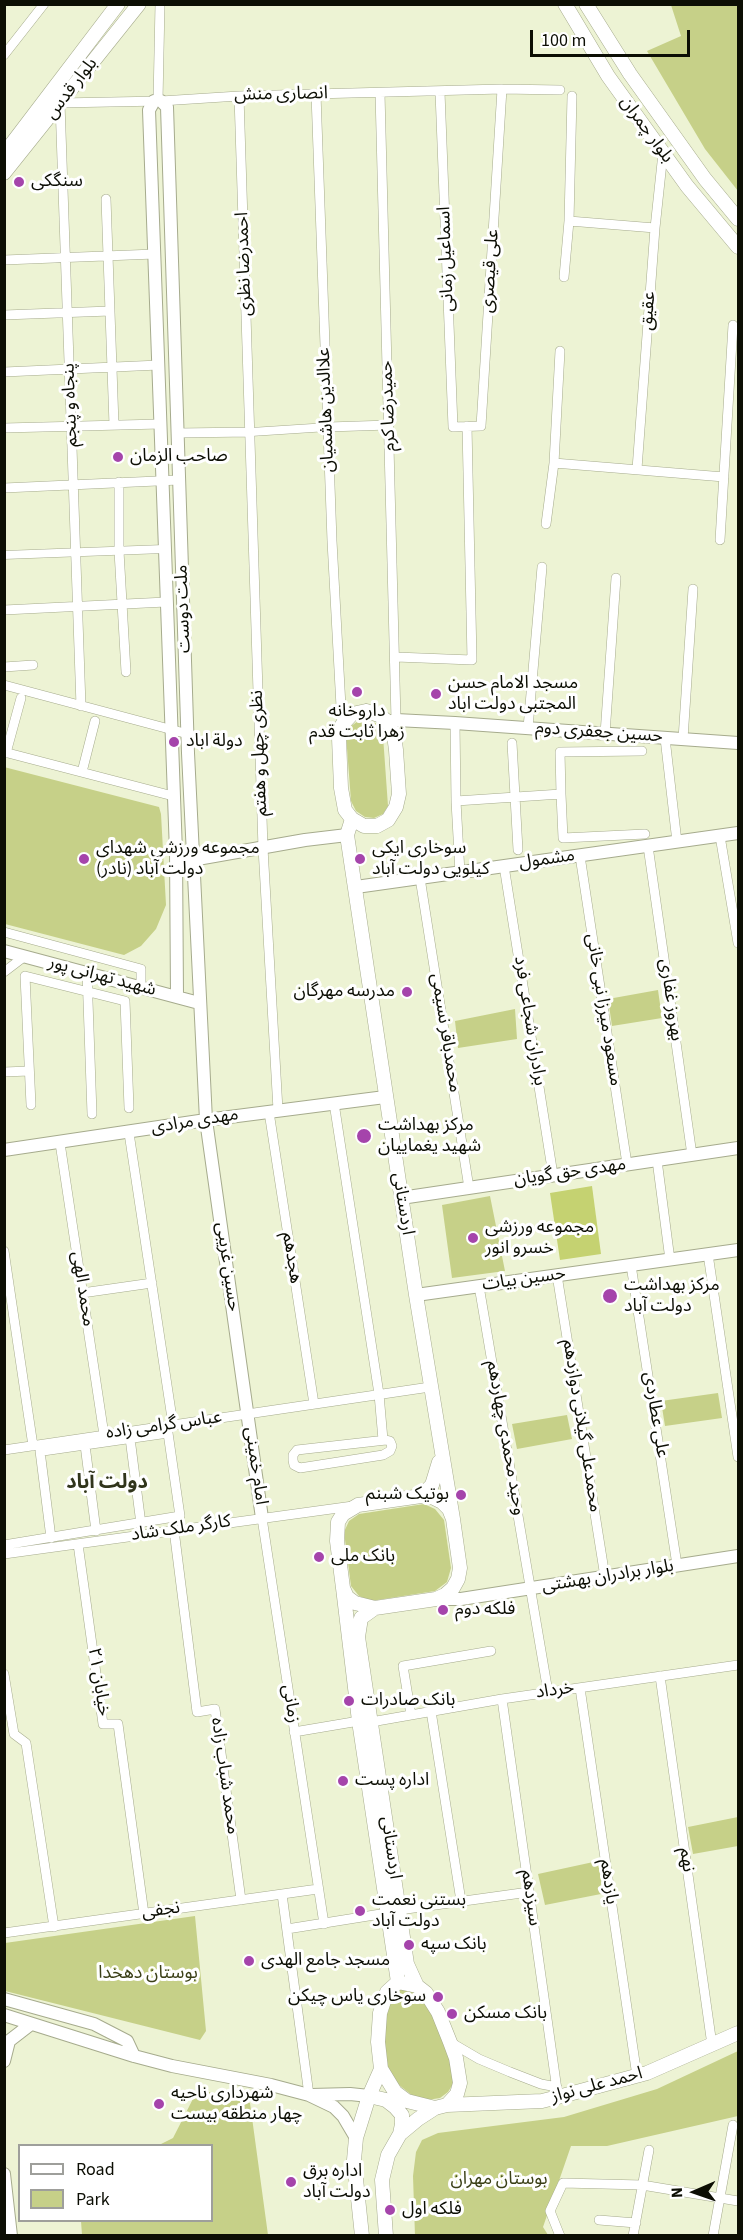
<!DOCTYPE html>
<html>
<head>
<meta charset="utf-8">
<style>
	body { margin:0 }
	#map { position:relative; width:743px; height:2240px; overflow:hidden; background:#edf3d4; font-family:"Source Sans 3",sans-serif }
	canvas { display:block }
	.frame { position:absolute; inset:0; border:6px solid #0c0e04; pointer-events:none }
	.legend { position:absolute; left:18px; top:2144px; width:195px; height:78px; box-sizing:border-box; background:#fff; border:2px solid #9e9f9b; margin:0; padding:8px 10px; list-style:none; font-size:18px; color:#0c0e04 }
	.legend li { display:flex; align-items:center; gap:12px; height:30px }
	.legend b { width:30px; border:2px solid #9e9f9b }
	.north { position:absolute; left:665px; top:2162px; width:60px; height:60px; -webkit-text-stroke:4px #fff; paint-order:stroke; rotate:268deg; font-size:16px; font-weight:700; line-height:24px; text-align:center; color:#0c0e04 }
	.north::after { content:''; display:block; margin:auto; width:21px; height:27px; background:#0c0e04; clip-path:polygon(50% 0,100% 100%,50% 72%,0 100%) }
	.scale { position:absolute; left:530px; top:30px; width:160px; height:27px; box-sizing:border-box; border:3px solid #0c0e04; border-top:0; padding-left:8px; font-size:18px; line-height:21px; white-space:nowrap; color:#0c0e04; -webkit-text-stroke:4px #fff; paint-order:stroke }
</style>
</head>
<body>
<div id="map">
<canvas width="743" height="2240"></canvas>
<div class="frame"></div>
<ul class="legend">
<li><b style="height:8px;background:#fff"></b>Road</li>
<li><b style="height:16px;background:#c6d088"></b>Park</li>
</ul>
<div class="north">N</div>
<div class="scale">100 m</div>
</div>
<script>
const ctx = document.querySelector('canvas').getContext('2d');
ctx.lineJoin = 'round';
function paint(path, color) {
  ctx.fillStyle = color;
  ctx.fill(path, 'evenodd');
}
function poly(rows) {
  const path = new Path2D();
  for (const r of rows) {
    path.moveTo(r[0], r[1]);
    for (let i = 2; i < r.length; i += 2) path.lineTo(r[i], r[i + 1]);
  }
  return path;
}
function trace(path, color, width, dash) {
  ctx.strokeStyle = color;
  ctx.lineWidth = width;
  ctx.lineCap = dash ? 'butt' : 'round';
  ctx.setLineDash(dash || []);
  ctx.stroke(path);
}
function write(font, color, halo, rows, align = 'center') {
  ctx.font = font + ' "Source Sans 3","Noto Sans Arabic",sans-serif';
  ctx.lineWidth = 6;
  ctx.setLineDash([]);
  ctx.textBaseline = 'middle';
  ctx.strokeStyle = halo;
  ctx.fillStyle = color;
  for (const [text, x, y, turn = 0] of rows) {
    ctx.save();
    ctx.translate(x, y);
    ctx.rotate((+turn || 0) * Math.PI / 180);
    ctx.textAlign = isNaN(turn) ? turn : align;
    if (halo) ctx.strokeText(text, 0, 0);
    ctx.fillText(text, 0, 0);
    ctx.restore();
  }
}
const green = poly([
	[671,5,738,5,738,191,705,149,647,51,681,36],
	[358,721,369,721,378,724,383,736,388,806,383,814,374,818,365,817,356,811,351,801,346,735,350,727],
	[4,767,159,807,161,814,166,905,156,929,141,946,124,955,5,924],
	[658,990,662,1018,612,1026,608,999],
	[515,1009,517,1039,458,1048,455,1021],
	[490,1196,505,1271,452,1278,442,1205],
	[718,1393,722,1418,665,1426,661,1401],
	[567,1415,572,1439,517,1449,512,1424],
	[424,1504,435,1509,444,1520,451,1568,447,1582,435,1591,371,1601,359,1596,351,1586,344,1532,349,1521,359,1514],
	[738,1817,738,1846,693,1854,688,1827],
	[598,1861,606,1893,545,1905,538,1874],
	[195,1916,206,2031,200,2040,5,1991,5,1943],
	[401,1988,409,1988,422,1997,432,2011,451,2059,454,2072,453,2084,448,2092,440,2098,427,2100,413,2096,394,2081,388,2069,384,2035,386,2015,394,1992],
	[738,2051,738,2116,607,2146,571,2146,543,2227,548,2235,415,2236,413,2176,416,2152,422,2140,438,2133,564,2117,657,2089],
	[198,2089,250,2103,268,2235,82,2235,81,2221,212,2220,212,2146,159,2145,173,2138]
]);
const water = poly([
	[592,1186,601,1254,560,1260,550,1193]
]);
const pedestrian = poly([
	[251,432,328,427],
	[4,555,164,549]
]);
const minor = poly([
	[4,55,44,4],
	[440,92,453,427,481,426,502,89],
	[380,93,396,720],
	[316,94,332,541,342,725],
	[239,96,263,848,278,1110],
	[158,101,160,4],
	[106,199,114,425],
	[569,221,655,228],
	[4,260,155,254],
	[564,277,569,221,572,96],
	[4,315,110,311],
	[4,372,159,365],
	[328,427,389,425],
	[4,428,160,424],
	[178,433,251,432],
	[554,463,724,477],
	[637,469,655,228,663,153],
	[119,482,119,551,126,672],
	[4,488,179,480],
	[546,524,554,463,560,351],
	[720,540,733,325],
	[4,610,166,602],
	[396,657,472,660,467,426],
	[4,667,33,665],
	[4,685,188,734],
	[81,706,60,103,161,101,239,96,502,89,560,90],
	[455,723,456,801,460,873],
	[528,728,542,567],
	[605,734,616,578],
	[665,738,677,842],
	[683,739,693,589],
	[512,743,518,850],
	[642,751,560,752,561,794,563,838,645,834],
	[4,752,173,796],
	[6,753,21,698],
	[82,772,95,721],
	[456,801,561,794],
	[720,836,738,943],
	[648,846,692,1155],
	[580,856,627,1164],
	[504,866,553,1175],
	[420,878,469,1188],
	[4,932,141,969,141,988],
	[4,972,25,956],
	[87,973,92,1114],
	[4,1072,29,1071],
	[334,1103,379,1394,383,1440],
	[31,1105,25,976,125,1001,129,1108],
	[269,1112,314,1404],
	[129,1133,173,1425],
	[60,1143,104,1435],
	[657,1160,670,1260],
	[4,1251,33,1446],
	[708,1254,738,1457],
	[631,1265,677,1565],
	[557,1275,605,1577],
	[479,1286,548,1692],
	[82,1293,152,1283],
	[130,1438,141,1524],
	[386,1440,390,1441,392,1446,390,1451,383,1455,300,1468,294,1465,293,1460,293,1455,297,1450,386,1440],
	[85,1445,96,1531],
	[4,1450,430,1387],
	[40,1451,51,1538],
	[262,1518,324,1924],
	[174,1530,197,1712,215,1709,241,1900],
	[78,1544,103,1724,118,1724,144,1914],
	[4,1545,180,1516,168,1433,43,1451],
	[4,1554,353,1506],
	[4,1674,14,1734,26,1743,54,1927],
	[660,1676,712,2045],
	[580,1688,637,2076],
	[502,1699,558,2097],
	[431,1711,461,1901],
	[411,1715,403,1666,491,1651],
	[371,1722,502,1699,738,1665],
	[294,1732,359,1721],
	[282,1894,309,2095],
	[399,1910,529,1892],
	[287,1929,387,1913],
	[4,1933,318,1889],
	[450,2042,479,2059,510,2072,541,2084,557,2087],
	[599,2220,636,2223],
	[560,2236,550,2211,563,2183,642,2185,738,2201],
	[633,2236,649,2150],
	[713,2236,733,2125]
]);
const tertiary = poly([
	[154,101,149,110,176,852,177,997],
	[161,101,167,107,188,753,206,1120,262,1518],
	[388,722,396,720,455,723,738,743],
	[186,861,305,840,347,835],
	[356,887,738,833],
	[4,951,199,1003],
	[4,1150,206,1120,385,1097],
	[401,1198,738,1148],
	[416,1295,738,1250],
	[436,1599,461,1599,738,1556],
	[4,1999,94,2024,127,2041,134,2056],
	[4,2015,134,2056,172,2066,271,2085,309,2095,334,2107,343,2116,356,2138],
	[4,2061,9,2041,31,2024],
	[311,2095,350,2094,369,2096],
	[4,2174,11,2236]
]);
const secondary = poly([
	[565,4,608,76,687,186,738,247],
	[586,4,630,74,705,179,738,219],
	[4,154,118,4],
	[4,173,139,4],
	[366,711,379,715,388,722,394,735,396,750,399,794,396,807,388,820,377,826,364,826,352,819,345,810,341,788,339,738,342,725,352,714,366,711],
	[352,819,347,835,416,1295,453,1519],
	[421,1496,432,1497,442,1502,449,1509,453,1519,460,1568,458,1579,453,1588,445,1595,436,1599,375,1608,355,1603,347,1597,343,1588,337,1541,338,1522,343,1514,358,1505,421,1496],
	[421,1496,432,1485,439,1462],
	[343,1588,359,1721,398,1982],
	[375,1608,361,1618,358,1637,407,1964,417,1986],
	[398,1982,417,1986,426,1993,438,2012,450,2042,456,2058,460,2083,457,2094,447,2105,435,2108,407,2101,395,2092,381,2069,378,2042,380,2013,387,1992,398,1982],
	[369,2096,386,2100,395,2107,402,2115,402,2124,400,2134,388,2155,382,2180,386,2236],
	[447,2105,542,2101,558,2097,647,2073,738,2033],
	[400,2134,418,2119,435,2108],
	[362,2236,354,2160,356,2138,369,2096,381,2069]
]);
const markers = [
	[19,182,6,"#a544ab"],
	[118,457,6,"#a544ab"],
	[357,692,6,"#a544ab"],
	[436,694,6,"#a544ab"],
	[174,742,6,"#a544ab"],
	[84,859,6,"#a544ab"],
	[360,859,6,"#a544ab"],
	[407,992,6,"#a544ab"],
	[364,1136,8,"#a544ab"],
	[473,1238,6,"#a544ab"],
	[610,1296,8,"#a544ab"],
	[461,1495,6,"#a544ab"],
	[319,1557,6,"#a544ab"],
	[443,1610,6,"#a544ab"],
	[349,1701,6,"#a544ab"],
	[343,1781,6,"#a544ab"],
	[360,1911,6,"#a544ab"],
	[409,1945,6,"#a544ab"],
	[249,1961,6,"#a544ab"],
	[438,1997,6,"#a544ab"],
	[452,2014,6,"#a544ab"],
	[159,2104,6,"#a544ab"],
	[291,2182,6,"#a544ab"],
	[390,2210,6,"#a544ab"]
];
const streetNames = [
	["بلوار قدس",72,89,-52],
	["انصاری منش",281,95,-1],
	["بلوار چمران",646,130,54],
	["اسماعیل زمانی",447,259,-92],
	["احمدرضا نظری",245,264,-92],
	["علی قیصری",491,271,-86],
	["عقیق",649,311,-86],
	["پنجاه و پنجم",71,405,-92],
	["حمیدرضا کرم",389,406,-92],
	["علاالدین هاشمیان",327,410,-92],
	["ملت دوست",184,609,-92],
	["حسین جعفری دوم",599,733,4],
	["نظری چهل و هفتم",260,753,-92],
	["مشمول",547,860,-8],
	["شهید تهرانی پور",102,977,15],
	["بهروز غفاری",670,1000,82],
	["مسعود میرزا نبی خانی",603,1010,81],
	["برادران شجاعی فرد",529,1021,81],
	["محمدباقر نسیمی",445,1033,81],
	["مهدی مرادی",195,1122,-9],
	["مهدی حق گویان",570,1173,-8],
	["اردستانی",402,1204,81],
	["هجدهم",291,1258,81],
	["حسین غریبی",227,1267,82],
	["حسین بیات",524,1280,-8],
	["محمد الهی",82,1289,81],
	["علی عطاردی",655,1415,81],
	["عباس گرامی زاده",164,1426,-8],
	["محمدعلی گیلانی دوازدهم",581,1426,81],
	["وحید محمدی چهاردهم",505,1438,80],
	["امام خمینی",255,1466,82],
	["کارگر ملک شاد",181,1529,-8],
	["بلوار برادران بهشتی",608,1577,-9],
	["خیابان ۲۱",98,1682,81],
	["خرداد",555,1691,-8],
	["زمانی",290,1704,81],
	["محمد شباب زاده",224,1776,82],
	["اردستانی",390,1848,82],
	["نهم",686,1860,82],
	["یازدهم",608,1882,82],
	["سیزدهم",530,1898,82],
	["نجفی",161,1911,-8],
	["احمد علی نواز",597,2086,-15]
];
const poiNames = [
	["سنگکی",31,182],
	["صاحب الزمان",130,457],
	["مسجد الامام حسن",448,684],
	["المجتبى دولت اباد",448,705],
	["داروخانه",357,712,"center"],
	["زهرا ثابت قدم",357,733,"center"],
	["دولة اباد",186,742],
	["مجموعه ورزشی شهدای",96,849],
	["دولت آباد (نادر)",96,870],
	["سوخاری ایکی",372,849],
	["کیلویی دولت آباد",372,870],
	["مدرسه مهرگان",395,992,"right"],
	["مرکز بهداشت",378,1126],
	["شهید یغماییان",378,1147],
	["مجموعه ورزشی",485,1228],
	["خسرو انور",485,1249],
	["مرکز بهداشت",624,1286],
	["دولت آباد",624,1307],
	["بوتیک شبنم",449,1495,"right"],
	["بانک ملی",331,1557],
	["فلکه دوم",455,1610],
	["بانک صادرات",361,1701],
	["اداره پست",355,1781],
	["بستنی نعمت",372,1901],
	["دولت آباد",372,1922],
	["بانک سپه",421,1945],
	["مسجد جامع الهدی",261,1961],
	["سوخاری یاس چیکن",426,1997,"right"],
	["بانک مسکن",464,2014],
	["شهرداری ناحیه",171,2094],
	["چهار منطقه بیست",171,2115],
	["اداره برق",303,2172],
	["دولت آباد",303,2193],
	["فلکه اول",402,2210]
];
const parkNames = [
	["بوستان دهخدا",148,1974],
	["بوستان مهران",499,2180]
];
const neighbourhoodNames = [
	["دولت آباد",107,1484]
];
paint(green, '#c6d088');
paint(water, '#c5d271');
trace(pedestrian, '#a6ab8d', 9);
trace(minor, '#a6ab8d', 10);
trace(tertiary, '#a6ab8d', 14);
trace(secondary, '#a6ab8d', 15);
trace(pedestrian, '#fff', 8);
trace(minor, '#fff', 9);
trace(tertiary, '#fff', 12);
trace(secondary, '#fff', 14);
for (const [x, y, r, color] of markers) {
  const dot = new Path2D();
  dot.arc(x, y, r, 0, 2 * Math.PI);
  ctx.fillStyle = color;
  ctx.fill(dot);
  trace(dot, '#fff', 2);
}
write('18px', '#0c0e04', '#fff', streetNames);
write('18px', '#0c0e04', '#fff', poiNames, 'left');
write('18px', '#3b4017', '#fff', parkNames);
write('bold 20px', '#31351c', '#fff', neighbourhoodNames);
</script>
</body>
</html>
